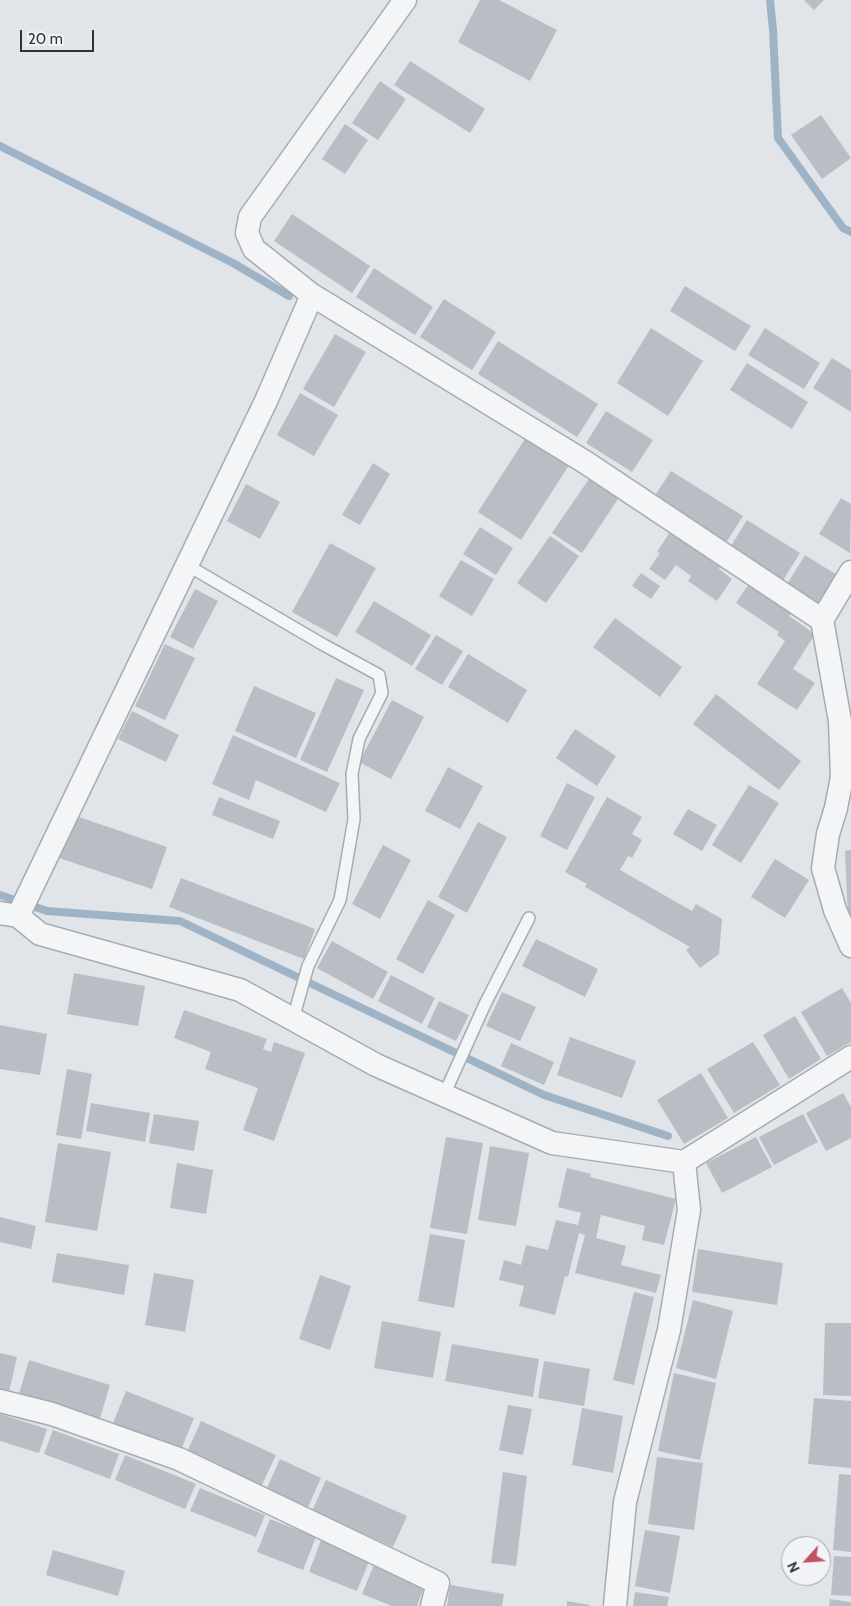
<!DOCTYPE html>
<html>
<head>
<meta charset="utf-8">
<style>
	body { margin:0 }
	#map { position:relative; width:851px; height:1606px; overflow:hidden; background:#e1e4e9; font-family:Cabin,sans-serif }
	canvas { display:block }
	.north { position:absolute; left:781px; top:1536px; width:50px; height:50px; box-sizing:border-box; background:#f1f3f6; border:1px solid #a2a6ad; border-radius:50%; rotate:244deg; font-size:14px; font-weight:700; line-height:20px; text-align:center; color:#2b333f }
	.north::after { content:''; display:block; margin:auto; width:18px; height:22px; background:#c35165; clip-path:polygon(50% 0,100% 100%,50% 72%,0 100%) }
	.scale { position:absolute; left:20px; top:30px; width:74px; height:22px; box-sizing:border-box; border:2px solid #2b333f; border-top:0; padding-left:6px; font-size:15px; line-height:18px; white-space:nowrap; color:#2b333f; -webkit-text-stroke:4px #f1f3f6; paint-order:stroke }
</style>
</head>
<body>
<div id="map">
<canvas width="851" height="1606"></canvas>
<div class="north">N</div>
<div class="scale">20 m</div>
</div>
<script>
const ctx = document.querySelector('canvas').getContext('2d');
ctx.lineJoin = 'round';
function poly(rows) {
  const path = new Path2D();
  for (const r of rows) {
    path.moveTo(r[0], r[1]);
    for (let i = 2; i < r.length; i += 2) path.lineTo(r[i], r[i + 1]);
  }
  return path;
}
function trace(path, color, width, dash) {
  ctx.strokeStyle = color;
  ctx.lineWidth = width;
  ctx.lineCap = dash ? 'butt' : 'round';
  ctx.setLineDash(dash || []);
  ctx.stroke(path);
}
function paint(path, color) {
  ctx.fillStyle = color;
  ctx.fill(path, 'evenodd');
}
const stream = poly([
	[770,0,773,30,778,138,843,228,851,232],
	[0,146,233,263,289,296],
	[0,895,47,911,180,921,544,1095,668,1136]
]);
const building = poly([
	[480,0,499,0,557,30,530,81,458,42],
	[804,0,824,0,814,10],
	[410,61,485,109,470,133,394,85],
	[380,81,406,99,378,140,352,123],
	[821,115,851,158,822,179,791,135],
	[345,124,368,140,345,174,322,159],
	[292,214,370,266,352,293,274,241],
	[374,268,433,307,415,335,356,297],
	[685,286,751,326,735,351,670,311],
	[444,299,496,332,472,370,420,337],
	[651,328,703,361,668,416,617,383],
	[765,328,820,363,804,389,748,355],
	[335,334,366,352,334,407,303,389],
	[498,341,598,404,577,437,478,374],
	[832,358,851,370,851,412,813,388],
	[747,363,808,402,792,429,730,390],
	[300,393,338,415,314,456,277,435],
	[606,411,653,440,632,472,586,443],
	[528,434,571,462,521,540,478,512],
	[373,463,390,474,360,525,342,515],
	[671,471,743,516,724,546,652,500],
	[591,476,620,496,582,553,552,533],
	[246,484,280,502,260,539,227,521],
	[841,498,851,504,850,553,819,534],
	[747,520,800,553,782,582,729,549],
	[480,527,513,548,496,575,463,554],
	[670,532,720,567,719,569,732,579,717,601,688,581,691,576,676,565,665,580,649,569,660,553,657,552],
	[550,536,579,556,546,603,517,583],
	[330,543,376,568,337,637,292,612],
	[805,555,837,575,817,606,786,586],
	[461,560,494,579,472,616,439,596],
	[641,573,660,586,651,599,632,586],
	[748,585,791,614,789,616,815,634,793,669,815,683,797,710,757,684,785,641,777,635,779,632,736,603],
	[195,589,218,601,193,649,170,637],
	[374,601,431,635,412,666,355,632],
	[615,618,682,667,660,697,593,647],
	[436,635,463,651,442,685,415,669],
	[165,644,195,658,165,720,135,706],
	[468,654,527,690,508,723,448,687],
	[336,678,364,690,327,772,300,760],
	[254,686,316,713,296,758,235,731],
	[716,694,801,761,779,790,693,724],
	[392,700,424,717,391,779,359,762],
	[132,711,179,735,166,762,118,739],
	[575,729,616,756,597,786,556,758],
	[233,735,340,783,326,812,256,780,249,800,212,784],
	[448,767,483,786,460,829,425,811],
	[567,783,595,797,567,850,540,836],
	[749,785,779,803,741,863,712,845],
	[219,797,280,821,273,839,212,815],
	[607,797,642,817,632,834,642,840,632,858,628,856,620,870,692,911,696,904,722,919,719,954,700,968,686,950,690,947,585,887,587,884,565,872],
	[688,809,717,825,702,851,673,834],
	[73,815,167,847,152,889,59,858],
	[478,822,507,837,467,913,438,897],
	[383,845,411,860,380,919,352,904],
	[851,850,851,916,848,916,845,851],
	[775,859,809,880,785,918,751,897],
	[181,878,315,929,304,959,169,907],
	[428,900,455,915,423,974,396,959],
	[536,939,598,969,585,997,522,966],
	[332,941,388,972,373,999,317,968],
	[74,973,145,986,138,1026,67,1014],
	[391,975,435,998,422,1024,378,1001],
	[842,988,851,1003,851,1042,827,1056,801,1012],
	[502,992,536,1007,520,1041,486,1026],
	[439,1001,469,1015,456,1041,427,1027],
	[184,1010,267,1039,263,1049,271,1052,274,1042,305,1053,274,1141,243,1130,258,1088,205,1069,211,1052,174,1038],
	[795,1016,821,1059,789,1079,763,1035],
	[0,1025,47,1034,40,1075,0,1069],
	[570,1037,636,1061,622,1098,557,1075],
	[753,1042,780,1085,734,1113,707,1069],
	[511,1043,554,1062,544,1085,501,1066],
	[67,1069,92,1074,81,1139,56,1135],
	[701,1073,728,1118,684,1144,657,1100],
	[843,1093,851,1107,851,1138,826,1151,806,1113],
	[91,1103,150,1113,145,1142,86,1131],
	[154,1114,199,1121,194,1151,149,1143],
	[803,1114,818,1142,774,1165,759,1137],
	[446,1137,483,1143,467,1234,430,1228],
	[756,1137,772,1167,722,1193,706,1163],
	[58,1143,111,1152,97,1231,45,1222],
	[490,1146,529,1153,516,1226,478,1220],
	[177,1163,213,1170,206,1214,170,1208],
	[567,1168,591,1174,590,1177,676,1199,664,1245,642,1240,645,1226,601,1215,596,1238,626,1246,621,1265,661,1275,656,1293,575,1273,585,1235,579,1233,568,1277,565,1276,555,1315,519,1306,524,1286,499,1280,504,1260,521,1265,526,1245,548,1250,556,1220,578,1225,581,1213,558,1207],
	[0,1217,36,1226,31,1249,0,1242],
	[430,1234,465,1240,454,1308,418,1301],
	[698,1249,783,1263,777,1305,692,1292],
	[57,1253,129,1265,124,1295,52,1282],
	[154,1273,194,1280,185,1332,145,1325],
	[320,1275,351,1286,330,1350,299,1339],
	[634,1292,654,1297,634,1385,613,1380],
	[693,1300,733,1311,716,1379,676,1368],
	[382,1321,441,1332,433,1378,374,1368],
	[825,1323,851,1323,851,1396,823,1395],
	[452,1344,539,1359,533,1397,445,1381],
	[0,1353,17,1357,9,1392,0,1390],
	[29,1360,110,1385,100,1418,19,1394],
	[544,1361,590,1369,584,1406,538,1398],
	[674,1373,716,1383,700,1460,658,1451],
	[126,1391,194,1418,181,1450,113,1423],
	[814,1398,851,1401,851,1468,808,1464],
	[508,1405,532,1409,523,1455,499,1450],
	[582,1408,623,1416,613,1473,572,1465],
	[0,1414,47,1429,39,1453,0,1441],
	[201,1421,276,1455,261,1487,187,1452],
	[53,1430,119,1454,110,1479,44,1454],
	[125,1455,196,1484,185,1509,115,1480],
	[657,1457,703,1463,694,1530,648,1524],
	[280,1459,321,1478,307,1509,266,1490],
	[503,1472,527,1476,516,1566,491,1563],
	[839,1474,851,1475,851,1552,833,1550],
	[326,1480,407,1516,393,1547,312,1511],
	[200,1488,265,1515,256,1537,190,1511],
	[270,1519,316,1537,303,1570,257,1552],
	[645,1530,680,1536,670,1593,635,1586],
	[321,1540,370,1559,357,1591,309,1572],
	[53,1550,125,1571,118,1596,46,1575],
	[834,1556,851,1557,851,1596,831,1595],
	[375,1562,426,1582,417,1606,392,1606,362,1594],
	[450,1585,504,1594,502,1606,447,1606],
	[635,1592,669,1597,667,1606,633,1606],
	[830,1599,851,1602,851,1606,829,1606],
	[567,1601,590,1605,589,1606,567,1606]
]);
const service = poly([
	[187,565,322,644,379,675,382,693,359,739,352,774,354,819,340,900,308,966,293,1019],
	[444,1095,485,1004,529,918]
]);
const minor = poly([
	[405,0,250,217,247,233,254,249,312,295,585,462,822,620],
	[851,572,822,620,840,721,842,777,836,808,828,834,823,868,835,910,851,946],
	[0,913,18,916,40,934,240,990,376,1065,552,1143,684,1162,851,1057],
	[18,916,266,401,312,295],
	[0,1401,52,1414,179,1459,438,1583,432,1606],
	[615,1606,625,1502,669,1330,689,1210,684,1162]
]);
trace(stream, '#9fb3c6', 8);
paint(building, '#b9bec5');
trace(service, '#a7abb3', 14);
trace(minor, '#a7abb3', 25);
trace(service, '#f4f5f7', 11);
trace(minor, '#f4f5f7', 22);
</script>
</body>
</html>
